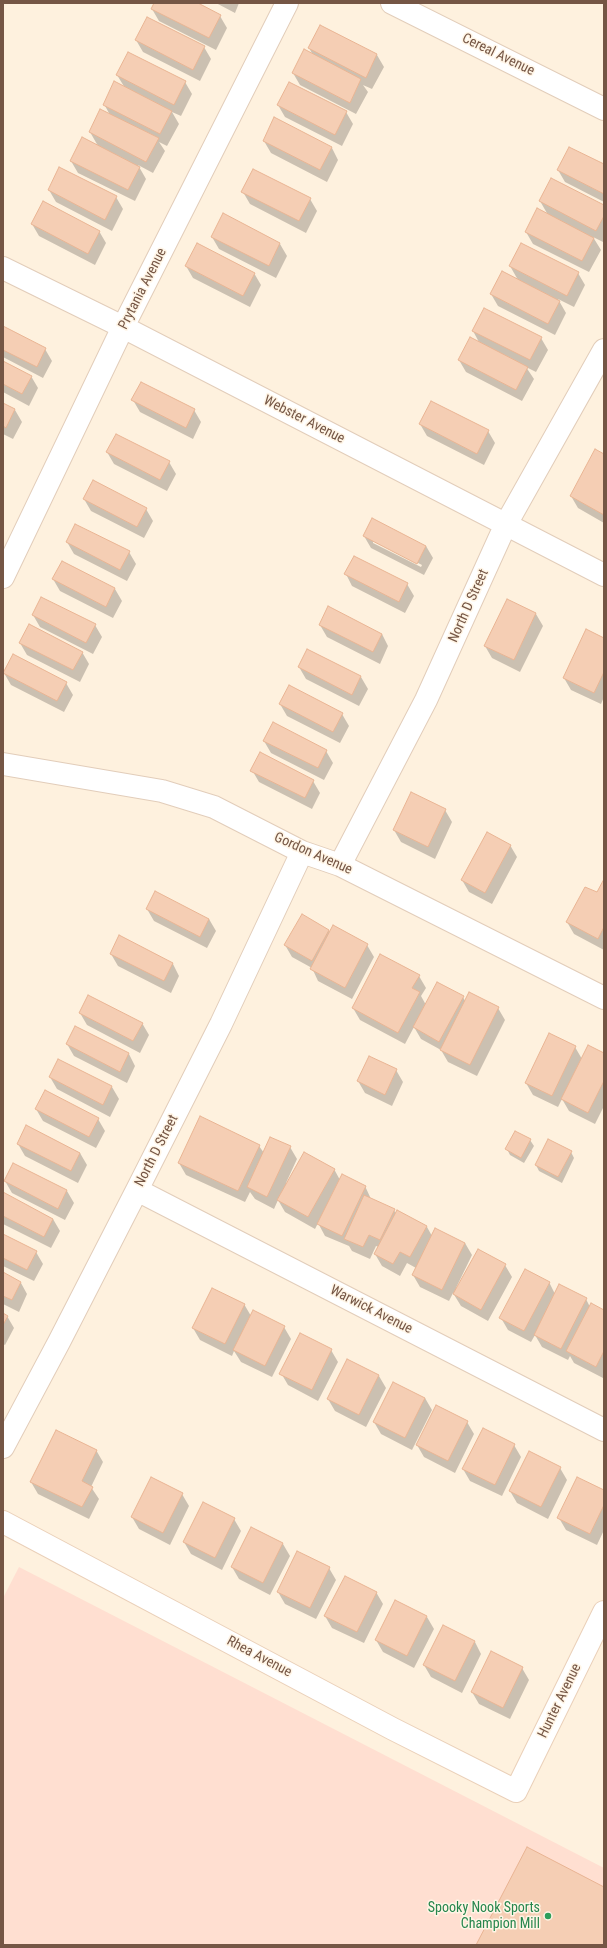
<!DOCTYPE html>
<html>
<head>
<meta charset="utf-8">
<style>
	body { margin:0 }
	#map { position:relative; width:607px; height:1948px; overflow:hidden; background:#fef1de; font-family:"Roboto Condensed",sans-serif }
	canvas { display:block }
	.frame { position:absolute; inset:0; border:4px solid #755645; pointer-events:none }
</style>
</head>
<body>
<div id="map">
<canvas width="607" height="1948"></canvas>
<div class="frame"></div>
</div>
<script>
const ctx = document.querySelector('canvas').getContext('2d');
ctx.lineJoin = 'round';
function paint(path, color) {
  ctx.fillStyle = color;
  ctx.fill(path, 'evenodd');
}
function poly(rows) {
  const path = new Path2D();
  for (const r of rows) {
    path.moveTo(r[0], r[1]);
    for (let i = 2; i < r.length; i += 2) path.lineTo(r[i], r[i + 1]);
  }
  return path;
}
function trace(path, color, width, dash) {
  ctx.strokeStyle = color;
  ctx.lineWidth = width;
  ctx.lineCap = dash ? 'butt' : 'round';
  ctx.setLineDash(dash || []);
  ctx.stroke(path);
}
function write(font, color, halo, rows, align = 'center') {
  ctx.font = font + ' "Roboto Condensed",sans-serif';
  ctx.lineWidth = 3;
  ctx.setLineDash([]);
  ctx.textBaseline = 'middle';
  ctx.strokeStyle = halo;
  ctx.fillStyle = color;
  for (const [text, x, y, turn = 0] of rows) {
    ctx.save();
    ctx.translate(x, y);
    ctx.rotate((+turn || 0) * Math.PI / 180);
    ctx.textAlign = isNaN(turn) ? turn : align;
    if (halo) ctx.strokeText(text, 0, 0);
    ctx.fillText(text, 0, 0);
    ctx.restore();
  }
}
const commercial = poly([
	[19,1567,604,1868,604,1945,3,1945,3,1598]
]);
const shadow = poly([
	[155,3,195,3,220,16,227,28,216,50,159,21,152,9],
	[216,3,239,3,235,13],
	[320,26,377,55,384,67,372,89,363,85,368,92,356,114,300,85,293,73,313,55,309,48],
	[136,40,204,47,211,59,200,81,143,52],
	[117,75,185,82,192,94,181,116,172,112,179,124,167,146,159,142,165,151,153,173,138,165,146,179,135,201,78,173,71,161,98,146,90,132,110,115,104,104,125,88],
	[278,105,346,112,353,124,342,146,285,117],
	[264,141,332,148,338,160,327,182,271,153],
	[604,165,604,202,565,182,558,170],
	[60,168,116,197,123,209,112,231,56,202,49,190],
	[243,192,310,199,317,211,306,233,250,204],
	[540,201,604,206,604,241,603,242,593,237,601,250,589,272,533,244,526,232,548,215],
	[223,215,280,244,287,256,276,278,219,249,212,237],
	[32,224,99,231,106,243,95,265,39,236],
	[186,266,254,273,261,285,250,307,193,278],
	[510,266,578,273,585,285,574,307,558,299,566,313,555,335,498,306,491,294,518,280],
	[3,327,45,349,52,361,43,378,3,357],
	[473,331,541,338,548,350,536,372,526,367,534,379,522,401,466,372,459,360,480,344],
	[3,362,31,376,38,388,29,406,3,392],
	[133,400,194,410,201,422,193,439,140,412],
	[3,404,15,410,22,422,13,439,3,434],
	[420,424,488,431,495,443,484,465,427,436],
	[107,452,169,462,176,474,167,491,114,464],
	[604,455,604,523,578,508,571,496],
	[84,499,146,509,153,521,144,538,91,511],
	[364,536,426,546,433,558,424,575,371,548],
	[373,540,422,565,421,567,373,543],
	[67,542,129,552,136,564,127,581,74,554],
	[62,562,115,589,122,601,113,618,60,591,53,579],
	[346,574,407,584,414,596,405,613,352,586],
	[508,600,536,614,543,626,520,672,492,658,485,646],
	[33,615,95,625,102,637,93,654,40,627],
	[320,625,382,634,388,646,380,664,327,637],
	[604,639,604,697,601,704,571,690,564,678],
	[20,643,82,652,89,664,80,682,27,655],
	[308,650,361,677,368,689,359,706,306,679,299,667],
	[4,673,66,683,73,695,64,712,11,685],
	[280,704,342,714,349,726,340,743,287,716],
	[264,741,326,751,333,763,324,780,271,753],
	[252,770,313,781,320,793,312,809,259,782],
	[445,810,452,822,435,859,401,842,394,830],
	[510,845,517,857,492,904,469,892,462,880],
	[604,881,604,950,574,934,567,922,597,894],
	[147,909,209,919,216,931,207,948,154,921],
	[328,930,330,933,367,945,374,957,352,999,318,981,312,968,292,957,285,945],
	[120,937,173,964,179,976,171,993,118,966,111,954],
	[419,976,426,988,421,996,426,1005,463,997,465,1001,498,1008,505,1020,477,1076,448,1062,441,1050,421,1039,414,1027,405,1044,360,1020,353,1008],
	[80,1013,142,1023,149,1035,140,1053,87,1025],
	[76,1027,129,1054,135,1066,127,1083,74,1056,67,1044],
	[575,1047,582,1059,604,1054,604,1106,595,1124,569,1111,562,1099,558,1107,533,1095,526,1083],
	[59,1060,112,1087,119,1099,110,1117,57,1089,50,1077],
	[396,1070,403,1082,392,1106,365,1093,358,1081],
	[36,1109,98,1119,105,1131,96,1148,43,1121],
	[27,1126,80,1153,87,1165,78,1183,25,1156,18,1144],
	[530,1140,534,1146,524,1163,510,1155,507,1149],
	[259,1146,264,1153,290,1147,297,1159,286,1183,287,1184,334,1169,340,1180,365,1186,371,1199,394,1210,396,1214,398,1211,427,1227,432,1236,465,1243,472,1255,456,1288,457,1289,479,1250,505,1265,512,1277,488,1321,461,1306,453,1293,449,1301,420,1287,413,1275,416,1268,407,1263,400,1276,382,1266,375,1254,379,1247,376,1246,370,1259,352,1251,349,1246,325,1236,318,1223,315,1229,285,1212,278,1200,274,1209,255,1199,250,1192,245,1202,186,1175,179,1163],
	[571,1152,574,1158,562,1183,539,1171,536,1165],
	[14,1164,67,1191,74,1203,65,1220,12,1193,5,1181],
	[3,1194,53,1219,60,1231,51,1248,3,1224],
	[3,1235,36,1252,43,1264,34,1281,3,1266],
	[3,1274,21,1283,27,1294,19,1312,3,1304],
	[549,1282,555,1294,586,1299,590,1307,604,1311,603,1378,574,1363,570,1356,568,1360,542,1347,535,1335,531,1342,508,1330,501,1318],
	[244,1304,251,1316,284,1327,291,1339,272,1377,241,1362,234,1351,232,1356,200,1340,193,1328],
	[3,1314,7,1316,14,1328,5,1345,3,1344],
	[331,1350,338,1362,318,1401,288,1385,281,1373],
	[379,1376,386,1388,366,1427,335,1411,328,1399],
	[425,1398,432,1410,412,1450,381,1434,374,1422],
	[467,1422,474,1434,455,1473,424,1457,417,1445],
	[514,1445,521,1457,502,1496,470,1481,463,1469],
	[96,1450,103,1462,91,1487,99,1499,89,1519,38,1494,31,1482],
	[560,1468,567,1480,548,1519,517,1503,510,1491],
	[604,1491,604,1530,597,1545,566,1530,559,1518],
	[182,1494,189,1506,170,1545,139,1529,132,1517],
	[234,1519,241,1531,222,1570,191,1554,184,1542],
	[251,1528,283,1544,290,1556,270,1595,239,1579,232,1567],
	[329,1568,336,1580,316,1619,285,1604,278,1592],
	[376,1592,383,1604,364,1643,332,1628,325,1616],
	[427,1617,434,1629,414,1668,383,1652,376,1640],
	[475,1642,481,1654,462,1693,431,1677,424,1665],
	[522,1668,529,1680,510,1719,479,1704,472,1692]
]);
const building = poly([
	[154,3,198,3,221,15,209,38,151,9,154,3],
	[147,17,205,46,193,70,135,40,147,17],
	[320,25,377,54,366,78,308,48,320,25],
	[304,49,361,79,350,103,292,73,304,49],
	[128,52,186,81,174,105,116,75,128,52],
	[114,81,172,111,160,134,103,105,114,81],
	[289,82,347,111,335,135,277,105,289,82],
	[100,109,159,138,146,162,89,132,100,109],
	[274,117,332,147,320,170,263,141,274,117],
	[82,137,140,167,128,190,70,161,82,137],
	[569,147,604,164,604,194,557,170,569,147],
	[59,167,117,196,105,220,48,190,59,167],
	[253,169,311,198,299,221,241,192,253,169],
	[551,178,604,205,604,216,596,231,539,201,551,178],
	[43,201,100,231,88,254,31,224,43,201],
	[537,208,594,238,582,261,525,232,537,208],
	[223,213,280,243,269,266,211,237,223,213],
	[197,243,255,273,243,296,185,266,197,243],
	[521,243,579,272,567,296,509,266,521,243],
	[502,271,560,301,548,324,490,294,502,271],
	[484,308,542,337,530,360,472,331,484,308],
	[3,326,46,348,37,367,3,350,3,326],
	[470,337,528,367,516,390,458,360,470,337],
	[3,361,32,376,22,394,3,384,3,361],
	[141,382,195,409,186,428,131,400,141,382],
	[431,401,489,430,477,454,419,424,431,401],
	[3,403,15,409,6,428,3,426,3,403],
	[116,434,170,461,160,480,106,452,116,434],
	[595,449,604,454,604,515,570,496,595,449],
	[93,480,147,508,137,527,83,499,93,480],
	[372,518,426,546,417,564,363,536,372,518],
	[75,524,130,551,120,570,66,542,75,524],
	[354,556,408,583,399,602,344,574,354,556],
	[62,561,115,588,106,607,52,579,62,561],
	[41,597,96,624,86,643,32,615,41,597],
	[507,599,536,613,514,660,484,646,507,599],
	[328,606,382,634,373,652,319,625,328,606],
	[29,624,83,652,73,670,19,643,29,624],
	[586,629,604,638,604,672,594,693,563,678,586,629],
	[307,649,361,676,352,695,298,667,307,649],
	[13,654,67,682,57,701,3,673,13,654],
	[289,685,343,713,333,732,279,704,289,685],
	[273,722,327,750,318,768,263,741,273,722],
	[260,752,314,780,305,798,250,771,260,752],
	[411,792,446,809,428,847,393,830,411,792],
	[487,832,511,845,485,893,461,880,487,832],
	[604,879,604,927,598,939,566,922,585,887,597,892,604,879],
	[155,891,209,919,200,937,146,909,155,891],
	[302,914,329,930,312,961,284,945,302,914],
	[333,925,368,944,345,988,310,969,333,925],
	[119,935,173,963,164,981,110,954,119,935],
	[380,954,420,975,412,988,420,992,398,1033,352,1008,380,954],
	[437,982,464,996,439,1042,413,1027,437,982],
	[469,992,499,1007,470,1065,440,1050,469,992],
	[88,995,143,1023,133,1041,79,1013,88,995],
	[75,1026,129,1053,120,1072,66,1044,75,1026],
	[549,1033,576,1046,552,1096,525,1083,549,1033],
	[588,1045,604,1053,604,1081,588,1113,561,1099,588,1045],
	[369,1056,397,1069,385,1095,357,1081,369,1056],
	[58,1059,112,1086,103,1105,49,1077,58,1059],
	[45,1090,99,1118,89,1137,35,1109,45,1090],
	[200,1116,260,1145,238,1191,178,1163,200,1116],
	[26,1125,80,1153,71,1171,17,1144,26,1125],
	[515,1131,531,1139,521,1158,505,1149,515,1131],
	[270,1137,291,1146,267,1197,247,1187,270,1137],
	[548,1139,572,1151,558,1177,535,1165,548,1139],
	[304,1152,335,1169,308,1217,277,1200,304,1152],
	[13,1163,67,1190,58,1209,4,1181,13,1163],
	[342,1174,366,1186,342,1236,317,1224,342,1174],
	[3,1192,53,1219,44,1237,3,1216,3,1192],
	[364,1195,395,1209,380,1240,369,1235,363,1247,344,1239,364,1195],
	[397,1210,427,1226,410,1257,400,1252,393,1264,374,1254,397,1210],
	[435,1228,465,1243,442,1290,412,1275,435,1228],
	[3,1234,37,1251,27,1270,3,1258,3,1234],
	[478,1249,506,1264,481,1310,453,1294,478,1249],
	[525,1269,550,1282,524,1331,499,1318,525,1269],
	[3,1272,21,1282,12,1300,3,1296,3,1272],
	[559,1284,587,1298,561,1349,534,1335,559,1284],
	[212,1288,245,1304,225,1344,192,1328,212,1288],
	[591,1303,604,1310,604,1351,596,1367,566,1351,591,1303],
	[253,1310,285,1326,265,1366,233,1350,253,1310],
	[3,1313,8,1316,3,1325,3,1313],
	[300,1333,332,1349,312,1390,279,1374,300,1333],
	[347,1359,379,1375,359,1415,327,1399,347,1359],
	[393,1382,425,1398,405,1438,373,1422,393,1382],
	[436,1405,468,1421,448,1461,416,1445,436,1405],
	[483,1428,515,1444,495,1485,462,1469,483,1428],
	[56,1430,97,1450,82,1481,93,1487,82,1507,30,1482,56,1430],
	[529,1451,561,1467,541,1507,509,1491,529,1451],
	[151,1477,183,1493,163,1533,131,1517,151,1477],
	[577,1477,604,1490,604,1505,590,1534,557,1518,577,1477],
	[203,1502,235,1518,215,1558,183,1542,203,1502],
	[251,1527,283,1543,263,1583,231,1567,251,1527],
	[297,1551,330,1567,310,1608,277,1592,297,1551],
	[345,1576,377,1592,357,1632,324,1616,345,1576],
	[395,1600,427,1616,407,1656,375,1640,395,1600],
	[443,1625,475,1641,455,1681,423,1665,443,1625],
	[491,1651,523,1667,503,1708,471,1692,491,1651],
	[527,1847,604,1887,604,1945,476,1945,527,1847]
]);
const street = poly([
	[392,3,604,109],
	[3,268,123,327,604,575],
	[3,577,123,327,287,3],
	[3,764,162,791,214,807,302,852,340,865,604,998],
	[340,865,426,700,505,526,604,350],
	[137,1190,604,1430],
	[3,1447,59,1342,137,1190,221,1024,302,852]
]);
const secondary = poly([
	[3,1522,393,1729,516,1791,604,1612]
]);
const markers = [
	[548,1916,4,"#2e9e5b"]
];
const streetNames = [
	["Cereal Avenue",498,55,26],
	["Prytania Avenue",143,289,-63],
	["Webster Avenue",304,420,27],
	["North D Street",469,606,-66],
	["Gordon Avenue",313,854,24],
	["North D Street",157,1151,-63],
	["Warwick Avenue",371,1310,27],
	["Rhea Avenue",259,1657,28],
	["Hunter Avenue",560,1701,-64]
];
const leisureNames = [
	["Spooky Nook Sports",540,1908],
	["Champion Mill",540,1924]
];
paint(commercial, '#ffdfd1');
paint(shadow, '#0003');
paint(building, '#f5ceb4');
trace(building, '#e9b493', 1);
trace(street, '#e2cdba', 24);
trace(secondary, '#ead0b9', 24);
trace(street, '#fff', 22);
trace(secondary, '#fff', 22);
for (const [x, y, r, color] of markers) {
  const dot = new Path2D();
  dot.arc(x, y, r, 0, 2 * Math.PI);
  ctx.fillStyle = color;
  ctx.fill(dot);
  trace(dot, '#fff5e6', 1.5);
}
write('14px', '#755645', '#fff5e6', streetNames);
write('14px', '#27864d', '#fff5e6', leisureNames, 'right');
</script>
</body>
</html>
